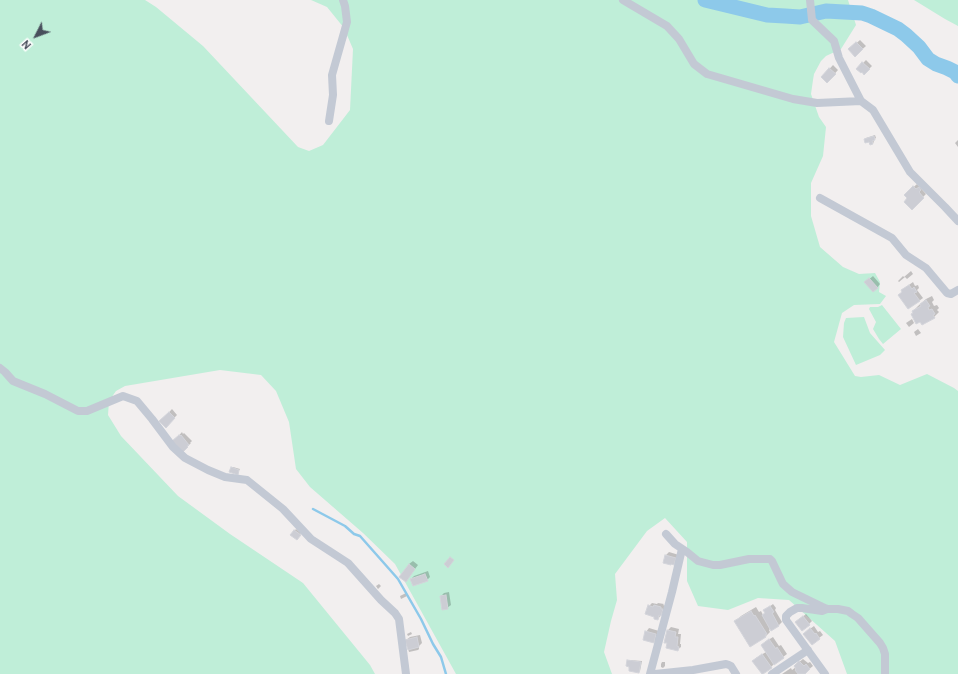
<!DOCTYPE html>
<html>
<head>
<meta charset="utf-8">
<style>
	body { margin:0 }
	#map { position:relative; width:958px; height:674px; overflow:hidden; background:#f2efef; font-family:Overpass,sans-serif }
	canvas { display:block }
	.north { position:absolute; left:16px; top:16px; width:40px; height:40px; -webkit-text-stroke:3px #fff; paint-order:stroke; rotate:228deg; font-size:11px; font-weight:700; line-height:16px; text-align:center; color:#484f5c }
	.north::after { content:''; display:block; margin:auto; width:14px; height:18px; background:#484f5c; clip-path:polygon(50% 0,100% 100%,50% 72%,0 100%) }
</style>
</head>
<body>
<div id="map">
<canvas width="958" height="674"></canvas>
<div class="north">N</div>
</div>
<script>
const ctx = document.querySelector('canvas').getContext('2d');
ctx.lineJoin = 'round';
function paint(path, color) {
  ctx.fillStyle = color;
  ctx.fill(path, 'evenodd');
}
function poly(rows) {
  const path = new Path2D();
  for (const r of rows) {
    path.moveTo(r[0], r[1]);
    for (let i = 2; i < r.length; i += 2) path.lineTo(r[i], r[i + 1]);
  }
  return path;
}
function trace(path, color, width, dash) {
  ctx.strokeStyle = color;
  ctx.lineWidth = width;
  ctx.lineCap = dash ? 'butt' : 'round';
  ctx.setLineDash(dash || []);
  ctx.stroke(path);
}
const green = poly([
	[0,0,145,0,156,7,203,46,298,147,309,151,323,145,350,110,353,49,344,28,327,7,311,0,848,0,856,25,841,49,826,56,821,61,814,74,813,80,811,94,819,117,826,127,823,156,811,183,811,216,820,247,843,267,859,274,875,273,880,282,879,292,886,296,880,304,854,305,842,313,834,342,855,376,861,377,879,375,900,385,927,374,954,388,958,391,958,674,847,674,835,641,789,600,758,598,728,610,698,606,687,581,687,542,665,518,647,531,615,574,617,600,611,621,604,652,612,674,456,674,395,564,363,533,310,487,296,469,289,422,276,391,261,375,220,370,125,386,116,391,109,401,108,415,121,436,178,496,230,534,303,583,370,665,375,674,0,674],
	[914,0,958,0,958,26,945,19],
	[882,305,901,329,883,344,879,339,873,329,876,322,869,309,870,307,878,307],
	[864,317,870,333,885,350,880,355,856,365,843,337,844,323,846,318]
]);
const shadow = poly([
	[860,40,866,46,856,55,850,49],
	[866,60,872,66,864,74,857,69],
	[833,65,838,70,827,82,822,77],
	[875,135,876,138,873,140,874,142,872,144,865,139,866,138],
	[958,140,958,147,955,143],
	[917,184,926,194,912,208,909,198,905,195],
	[911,271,913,274,907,279,905,277,899,282,898,281,903,276,904,277],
	[873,276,880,284,877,288,866,282],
	[913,282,915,286,918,285,919,288,917,290,923,298,919,301,902,290],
	[932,296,934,300,932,302,934,306,937,305,939,308,937,310,939,312,934,317,914,312,913,311,918,306,926,299],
	[912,319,914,323,909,327,906,323],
	[918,329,921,333,916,336,914,332],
	[172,409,177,415,166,426,161,421],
	[182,432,183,434,184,433,192,441,190,443,191,443,183,451,174,441],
	[233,467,240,469,237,474,231,468],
	[296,529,301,533,297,538,292,534],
	[669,552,679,555,677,561,674,564,672,563,671,564,666,555],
	[413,561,418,565,409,577,409,564],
	[428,571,430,577,427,580,411,579,414,576],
	[379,584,381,586,378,589,376,586],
	[449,592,451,605,447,608,441,596,444,593],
	[406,593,407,596,401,599,400,596],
	[652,603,657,604,658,603,664,604,663,605,666,606,664,611,658,619,649,606],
	[773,604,776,608,775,610,782,622,779,625,772,629,771,628,769,630,770,632,765,637,736,621,741,616,756,607,759,612,761,611,763,615,766,613,765,610],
	[806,614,812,621,809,624,800,619],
	[814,626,818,632,820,631,823,635,819,638,807,631],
	[671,627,679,629,678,634,681,634,680,644,681,644,681,647,677,650,668,630],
	[649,628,659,631,657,639,654,642,646,632],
	[411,632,412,634,408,636,407,634],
	[420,635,422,643,419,646,419,649,418,650,409,652,406,640,410,637],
	[773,637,779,646,781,645,787,654,774,664,771,667,756,658,766,652,765,642],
	[803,659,808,663,810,662,813,666,803,674,782,674,791,668,792,670,796,667,798,663],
	[629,660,642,661,640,671,639,672,628,661],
	[662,662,665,662,665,666,663,668,661,667,661,664]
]);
const stream = poly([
	[313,509,345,526,354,534,360,536,398,579,421,619,433,644,441,657,446,674]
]);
const river = poly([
	[705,0,767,15,785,16,800,17,826,11,862,13,871,16,898,29,906,35,919,47,928,59,936,64,947,68,955,72,958,76]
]);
const building = poly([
	[856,42,863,49,855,57,848,49,856,42],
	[862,62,870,69,864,75,862,72,861,73,856,69,862,62],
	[829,68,836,74,827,83,821,77,829,68],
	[874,136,875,140,872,141,873,144,870,145,869,142,865,143,864,139,874,136],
	[913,186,916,189,919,187,921,190,919,192,924,198,912,210,904,202,907,198,904,195,913,186],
	[869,278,878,288,873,292,864,282,869,278],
	[909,285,912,289,914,287,917,292,914,293,920,301,908,309,898,295,902,292,901,290,909,285],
	[926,300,930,306,928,307,929,310,932,309,935,314,933,315,935,318,922,325,920,322,916,324,911,314,913,313,912,311,921,306,920,304,926,300],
	[169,412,175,418,166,428,159,421,169,412],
	[179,435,180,436,181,435,189,445,187,446,188,447,183,452,172,441,179,435],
	[231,467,239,470,238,475,229,472,231,467],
	[294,530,301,535,297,540,290,535,294,530],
	[665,555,676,558,674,565,671,564,671,565,663,563,665,555],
	[450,557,454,560,448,568,444,564,450,557],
	[409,564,415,569,406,582,399,577,409,564],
	[425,574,428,581,413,586,410,579,425,574],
	[446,595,448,609,442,610,440,596,446,595],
	[648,605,653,607,654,605,661,607,661,609,663,609,661,616,659,615,658,620,654,619,654,617,645,614,648,605],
	[770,606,774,612,772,613,779,626,771,631,762,615,765,613,763,610,770,606],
	[751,611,754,616,755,615,767,634,765,635,766,637,750,647,734,621,751,611],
	[803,616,810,625,802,631,795,622,803,616],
	[810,628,815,634,816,633,820,639,812,645,803,634,810,628],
	[667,630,676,632,675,637,678,637,677,646,679,647,678,651,666,648,667,643,664,643,667,630],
	[645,631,656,634,654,643,643,640,645,631],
	[417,637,419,647,408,650,405,640,417,637],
	[769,639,776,649,777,647,784,658,774,665,761,645,769,639],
	[762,654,772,668,763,674,762,674,752,661,762,654],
	[627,660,641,662,639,673,629,671,629,667,626,666,627,660],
	[799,661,804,666,806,664,810,669,805,674,798,674,795,670,796,669,794,666,799,661]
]);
const minor = poly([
	[623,0,667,26,679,39,694,64,707,74,793,99,817,103,861,101],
	[810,0,812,20,834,41,839,58,861,101,873,110,910,172,945,207,958,221],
	[329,121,333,95,332,75,347,22,345,6,343,0],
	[820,198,892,238,906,255,926,268,947,293,951,294,958,290],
	[0,368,5,372,13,381,45,394,78,411,87,411,123,396,137,401,152,419,173,447,185,458,208,470,225,477,247,480,283,509,311,539,348,563,381,600,395,613,399,619,406,674],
	[666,534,675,544,687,552,698,561,713,565,720,565,749,559,770,559,772,561,781,580,783,584,792,592,827,609,838,609,848,611,852,614,858,618,880,643,883,648,885,654,885,674],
	[650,674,672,592,682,549],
	[655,674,693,670,726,664,729,665,731,666,736,674],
	[772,674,808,650],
	[825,674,786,620,786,616,790,612,797,608,802,608,822,611,827,609]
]);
paint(green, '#bfeed8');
paint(shadow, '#0003');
trace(stream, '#8dc9ea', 2.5);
trace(river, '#8dc9ea', 15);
paint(building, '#cccdd4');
trace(building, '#d3d4da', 1);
trace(minor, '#c3c9d4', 8);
</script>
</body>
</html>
